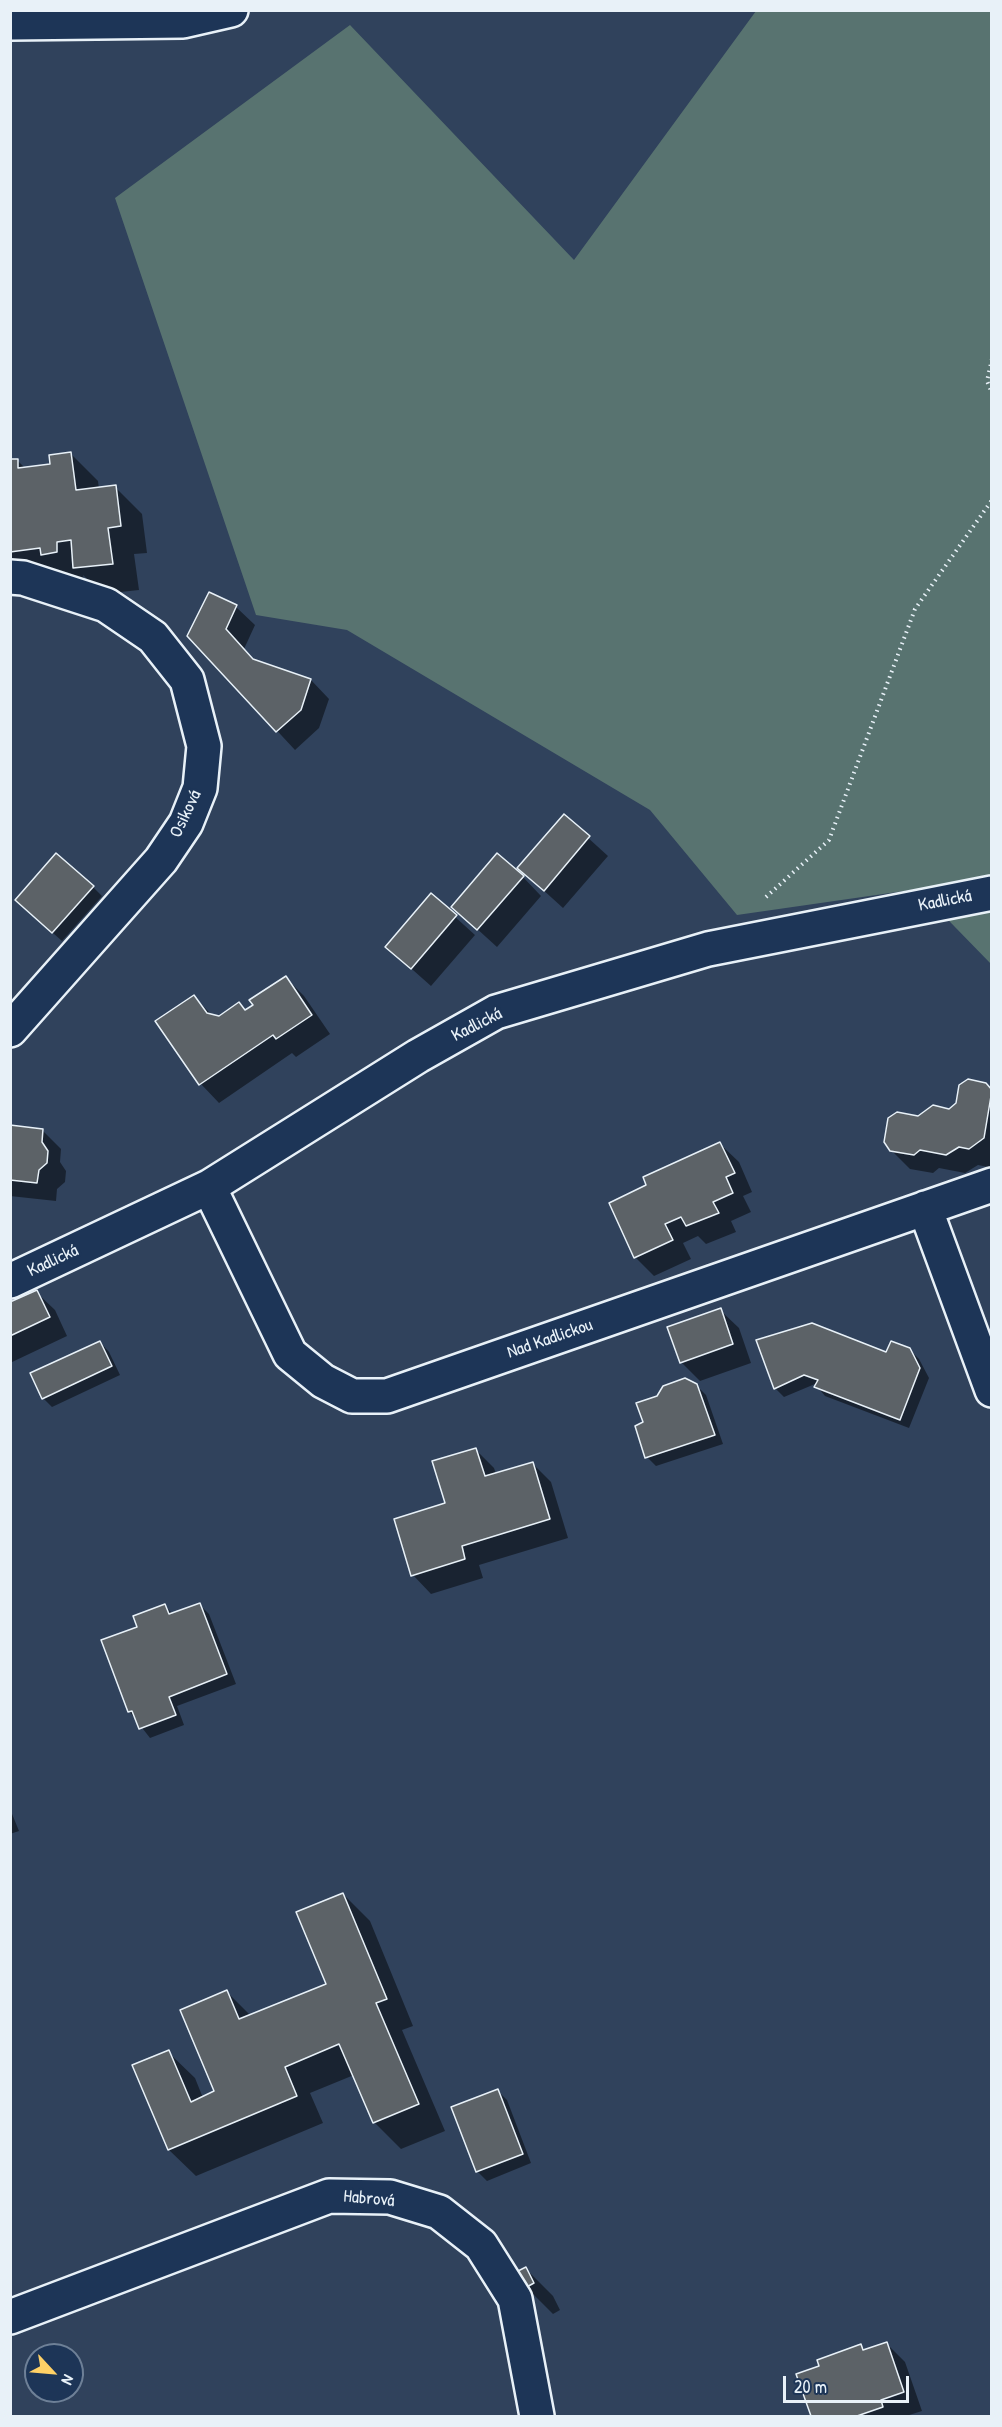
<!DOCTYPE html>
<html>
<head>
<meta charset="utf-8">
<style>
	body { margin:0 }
	#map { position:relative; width:1002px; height:2427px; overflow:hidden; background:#30425c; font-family:"Patrick Hand",sans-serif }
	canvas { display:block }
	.frame { position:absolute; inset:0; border:12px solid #e8f1f8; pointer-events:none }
	.north { position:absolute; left:24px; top:2343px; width:60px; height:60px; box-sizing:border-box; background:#1d3557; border:2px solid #6e8097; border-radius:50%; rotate:116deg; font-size:16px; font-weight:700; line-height:24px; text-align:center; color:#e8f1f8 }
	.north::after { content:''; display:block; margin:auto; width:21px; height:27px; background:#ffd166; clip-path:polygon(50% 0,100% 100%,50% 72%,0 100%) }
	.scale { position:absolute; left:783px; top:2376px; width:126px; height:27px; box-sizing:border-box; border:3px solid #e8f1f8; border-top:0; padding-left:8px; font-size:18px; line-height:21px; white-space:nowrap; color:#e8f1f8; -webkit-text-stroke:4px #1d3557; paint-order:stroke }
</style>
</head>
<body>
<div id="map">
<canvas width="1002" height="2427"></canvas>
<div class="frame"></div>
<div class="north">N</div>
<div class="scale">20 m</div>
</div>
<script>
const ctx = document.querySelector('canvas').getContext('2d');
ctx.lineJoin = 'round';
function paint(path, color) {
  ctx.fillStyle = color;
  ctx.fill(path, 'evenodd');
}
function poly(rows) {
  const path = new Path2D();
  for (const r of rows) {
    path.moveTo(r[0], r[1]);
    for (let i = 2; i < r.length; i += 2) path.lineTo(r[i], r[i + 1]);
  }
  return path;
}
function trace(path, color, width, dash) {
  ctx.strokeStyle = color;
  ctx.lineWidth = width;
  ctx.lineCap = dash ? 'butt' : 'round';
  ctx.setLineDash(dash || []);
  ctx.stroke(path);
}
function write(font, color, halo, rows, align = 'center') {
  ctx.font = font + ' "Patrick Hand",sans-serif';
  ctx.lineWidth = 5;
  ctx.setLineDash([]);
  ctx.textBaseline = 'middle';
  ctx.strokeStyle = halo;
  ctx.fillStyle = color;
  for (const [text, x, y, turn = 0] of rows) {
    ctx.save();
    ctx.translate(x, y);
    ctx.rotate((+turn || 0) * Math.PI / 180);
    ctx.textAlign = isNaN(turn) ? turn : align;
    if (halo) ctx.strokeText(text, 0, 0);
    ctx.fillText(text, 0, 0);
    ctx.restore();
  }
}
const green = poly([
	[756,11,991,11,991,964,918,889,737,915,650,810,347,630,256,615,115,198,350,25,574,260]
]);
const shadow = poly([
	[71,454,98,481,99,489,115,487,142,514,147,553,134,554,139,590,102,594,83,575,84,579,69,581,10,567,10,461,17,460,26,469,51,466],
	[236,607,255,625,244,649,255,661,311,680,329,699,319,728,295,750,189,636],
	[564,816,608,856,563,908,519,868],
	[523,877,541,896,497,947,453,907],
	[93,887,102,896,62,941,26,909],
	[431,895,475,935,431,986,387,947],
	[286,978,304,996,330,1034,296,1057,292,1053,219,1103,201,1084,158,1021,194,997,213,1016,220,1017,246,1011],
	[992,1090,992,1165,988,1167,978,1165,965,1173,939,1168,933,1173,910,1169,891,1150,918,1118,950,1110],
	[10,1127,42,1130,61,1149,60,1162,66,1171,65,1182,57,1189,56,1201,10,1196],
	[720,1144,739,1162,752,1192,743,1196,751,1212,731,1221,736,1232,706,1244,698,1236,683,1243,691,1259,654,1276,635,1257,648,1186],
	[36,1292,55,1310,67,1336,10,1363,10,1304],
	[720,1310,739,1328,751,1363,700,1381,681,1362],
	[812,1325,887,1354,909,1349,919,1359,929,1378,909,1428,825,1396,815,1384,784,1397,775,1388],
	[100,1342,109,1352,120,1375,52,1407,43,1398],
	[697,1386,706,1395,723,1444,656,1466,647,1457],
	[476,1450,494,1468,496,1474,533,1464,551,1482,568,1538,479,1565,483,1578,431,1594,413,1575],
	[200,1605,209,1614,236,1684,177,1706,184,1725,150,1738,129,1711,139,1628,165,1606,173,1614],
	[10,1809,19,1831,10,1834],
	[343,1894,370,1921,413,2026,402,2030,445,2131,401,2149,374,2122,354,2075,310,2093,323,2123,196,2176,169,2150,168,2052,195,2078,203,2098,216,2092,227,1992,251,2016,328,1985],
	[497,2090,507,2100,531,2163,487,2181,478,2172,453,2108],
	[526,2269,553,2296,560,2310,553,2314,526,2287],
	[887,2344,905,2362,922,2411,906,2416,812,2416,798,2375,821,2367,861,2346,866,2351]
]);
const building = poly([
	[71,452,76,490,116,485,121,526,108,528,113,564,73,568,71,540,57,542,57,552,41,555,40,548,10,552,10,459,18,459,18,468,50,464,49,455,71,452],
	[209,592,237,605,226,629,253,659,311,679,301,710,276,732,187,636,209,592],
	[564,814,590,836,544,891,517,868,564,814],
	[56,853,94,886,52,933,15,900,56,853],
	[497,853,524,876,477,930,451,907,497,853],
	[431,893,457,915,411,969,385,947,431,893],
	[286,976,312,1015,276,1039,273,1035,199,1085,155,1021,194,995,207,1013,219,1016,239,1002,245,1010,253,1005,249,1000,286,976],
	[968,1079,986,1083,992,1090,984,1138,969,1149,959,1147,946,1155,920,1150,914,1155,890,1151,884,1142,888,1118,897,1112,918,1116,933,1105,949,1109,956,1103,959,1085,968,1079],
	[10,1125,43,1129,42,1142,48,1151,47,1163,39,1170,37,1183,10,1180,10,1125],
	[720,1142,735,1173,726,1177,733,1193,713,1202,719,1213,686,1226,681,1217,665,1224,673,1240,634,1258,609,1203,646,1185,643,1177,720,1142],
	[37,1290,50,1317,10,1336,10,1302,37,1290],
	[721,1308,733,1344,680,1363,667,1327,721,1308],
	[812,1323,886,1352,891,1341,910,1348,920,1368,900,1420,814,1387,818,1380,804,1375,774,1389,756,1340,812,1323],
	[100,1341,112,1366,42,1399,30,1373,100,1341],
	[685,1378,697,1384,715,1435,645,1458,635,1426,643,1422,636,1403,657,1396,663,1386,685,1378],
	[476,1448,485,1476,533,1462,550,1519,462,1546,465,1559,411,1576,394,1519,445,1503,432,1461,476,1448],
	[200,1603,227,1674,169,1697,176,1715,139,1729,132,1711,128,1712,101,1640,137,1627,133,1616,165,1604,169,1614,200,1603],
	[343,1893,387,1999,376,2003,419,2104,373,2123,339,2044,285,2067,297,2096,168,2150,132,2065,169,2050,191,2102,214,2091,180,2010,227,1990,239,2019,326,1984,296,1912,343,1893],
	[498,2089,523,2154,476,2172,451,2107,498,2089],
	[526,2267,534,2283,525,2288,516,2272,526,2267],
	[887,2342,904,2392,881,2400,883,2407,857,2416,811,2416,796,2374,819,2366,817,2360,861,2344,863,2350,887,2342]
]);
const path = poly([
	[992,359,987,381,992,393],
	[766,897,829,840,915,609,992,500]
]);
const minor = poly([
	[10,23,183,21,231,10],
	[10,577,23,578,106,605,153,637,187,680,204,746,200,788,186,823,161,860,10,1030],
	[209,1187,290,1354,323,1381,352,1396,387,1396,992,1185],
	[925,1208,992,1390],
	[10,1281,209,1187,418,1056,496,1012,708,949,992,893],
	[10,2317,329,2196,390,2197,439,2212,481,2245,515,2299,537,2416]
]);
const streetNames = [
	["Osiková",186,814,-65],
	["Kadlická",945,901,-11],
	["Kadlická",477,1025,-27],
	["Kadlická",53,1261,-25],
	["Nad Kadlickou",550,1339,-19],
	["Habrová",369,2199,5]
];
paint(green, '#587370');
paint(shadow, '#0007');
paint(building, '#5c6267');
trace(building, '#e8f1f8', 1.5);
trace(minor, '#e8f1f8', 38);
trace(path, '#e8f1f8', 4, [1.5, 4.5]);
trace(minor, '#1d3557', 33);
write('18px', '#e8f1f8', '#1d3557', streetNames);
</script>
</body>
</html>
